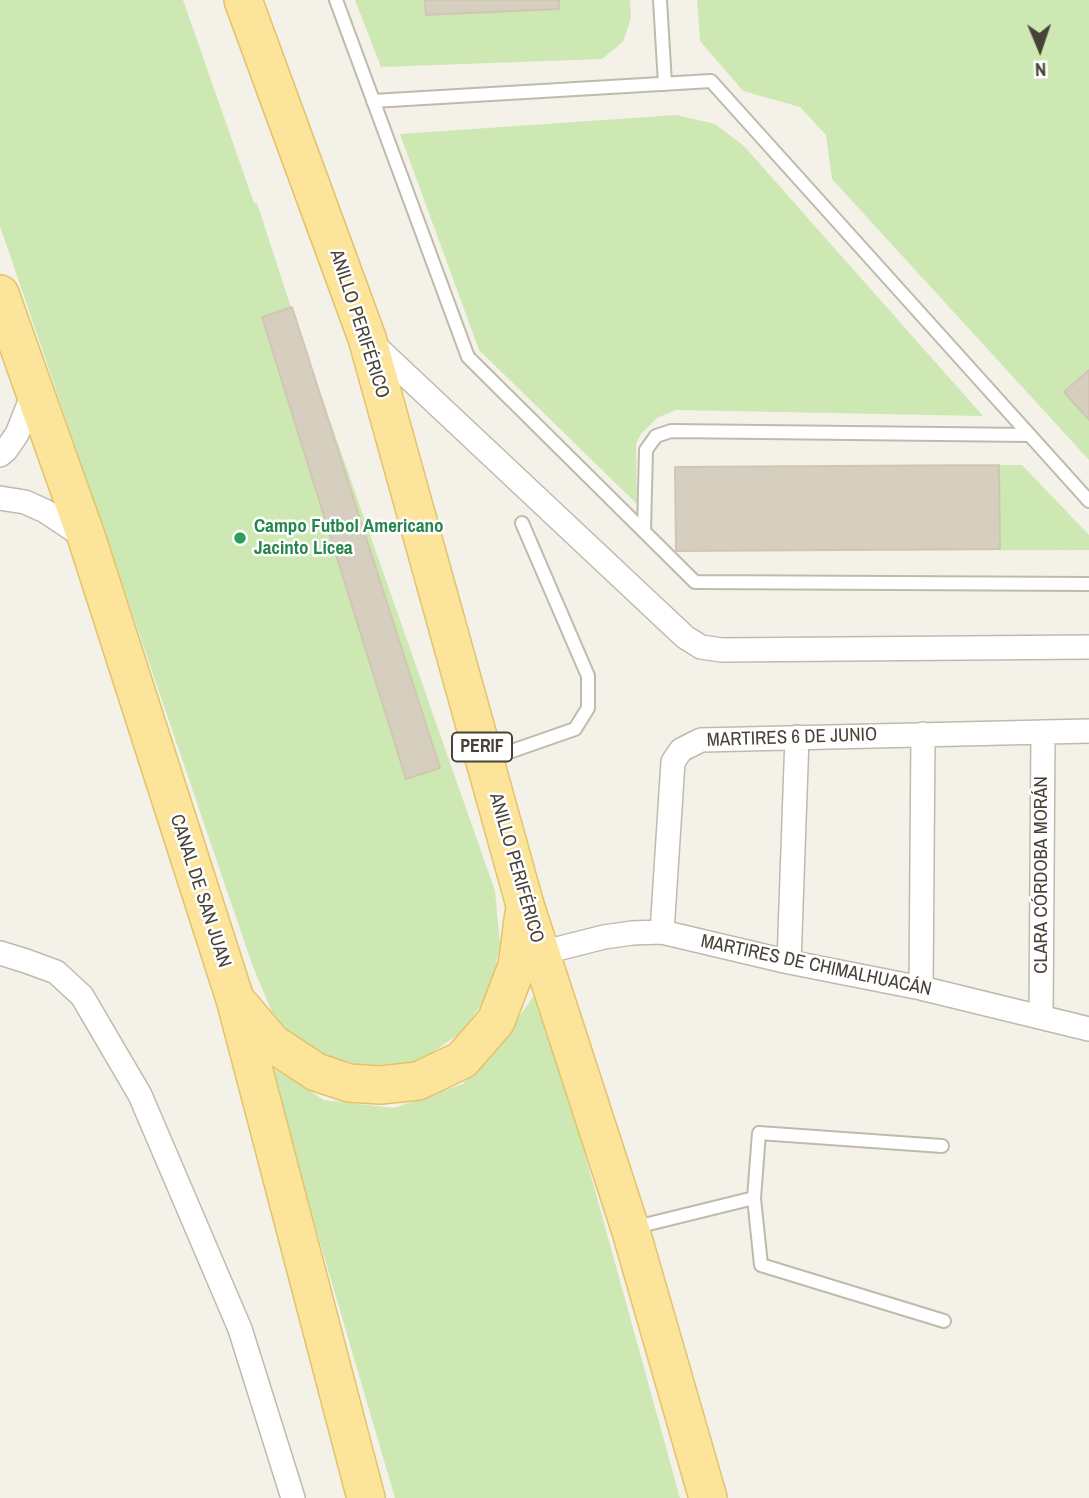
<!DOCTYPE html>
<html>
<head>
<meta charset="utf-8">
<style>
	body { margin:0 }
	#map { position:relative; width:1089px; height:1498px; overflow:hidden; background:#f4f1e9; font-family:"Archivo Narrow",sans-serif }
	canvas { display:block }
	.north { position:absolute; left:1005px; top:14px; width:70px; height:70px; -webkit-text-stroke:5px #fff; paint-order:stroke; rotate:178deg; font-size:19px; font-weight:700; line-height:28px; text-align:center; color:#484237 }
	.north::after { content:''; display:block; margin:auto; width:24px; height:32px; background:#484237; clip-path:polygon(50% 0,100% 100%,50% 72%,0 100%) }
</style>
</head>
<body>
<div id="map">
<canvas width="1089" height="1498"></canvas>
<div class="north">N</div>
</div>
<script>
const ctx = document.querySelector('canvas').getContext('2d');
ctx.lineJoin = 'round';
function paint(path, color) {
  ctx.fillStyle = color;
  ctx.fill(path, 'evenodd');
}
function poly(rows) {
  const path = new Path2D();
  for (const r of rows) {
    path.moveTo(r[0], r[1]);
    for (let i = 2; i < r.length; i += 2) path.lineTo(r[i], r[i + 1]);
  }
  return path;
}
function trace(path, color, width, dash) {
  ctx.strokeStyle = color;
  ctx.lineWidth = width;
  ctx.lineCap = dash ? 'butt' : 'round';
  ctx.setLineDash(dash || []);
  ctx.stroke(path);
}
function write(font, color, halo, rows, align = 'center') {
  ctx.font = font + ' "Archivo Narrow",sans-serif';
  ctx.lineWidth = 5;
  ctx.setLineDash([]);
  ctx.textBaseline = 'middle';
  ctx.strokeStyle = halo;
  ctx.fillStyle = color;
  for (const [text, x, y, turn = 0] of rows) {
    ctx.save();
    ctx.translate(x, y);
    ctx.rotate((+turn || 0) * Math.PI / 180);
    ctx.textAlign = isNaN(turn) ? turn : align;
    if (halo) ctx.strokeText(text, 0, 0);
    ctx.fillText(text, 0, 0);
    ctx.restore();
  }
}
const green = poly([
	[0,0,183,0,254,203,257,203,300,335,495,891,500,945,490,992,462,1032,415,1064,361,1065,313,1052,275,1019,253,967,0,226],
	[355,0,630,0,631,18,623,42,602,59,381,67],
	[697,0,1089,0,1089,460,832,179,826,135,800,107,743,91,700,41],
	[676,115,715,124,744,146,983,416,676,410,657,418,641,434,636,444,637,504,479,350,400,134],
	[1022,465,1089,535,1089,550,676,551,675,467],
	[539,988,680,1498,395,1498,268,1065,324,1100,394,1108,463,1084,502,1041]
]);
const building = poly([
	[425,0,559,0,559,9,426,15,425,0],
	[292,307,440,768,406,779,262,317,292,307],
	[1089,370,1089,420,1064,392,1089,370],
	[999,465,1000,549,676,551,675,467,999,465]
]);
const lane = poly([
	[336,0,468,357,695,582,1089,584],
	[660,0,665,84],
	[373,101,711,81,1089,501],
	[644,531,646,450,656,436,671,431,1030,435],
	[489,759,575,729,588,708,588,676,522,523],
	[942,1146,759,1133,754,1198,761,1265,944,1321],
	[632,1228,754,1198]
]);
const street = poly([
	[372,343,685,637,701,647,722,650,1089,647],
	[0,455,6,450,17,434,35,389],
	[0,498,25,502,45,511,87,539],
	[662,932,673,762,681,750,701,740,1089,731],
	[0,953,26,961,56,972,82,996,140,1095,240,1329,293,1498],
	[541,953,604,937,632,933,662,932,789,962,921,988,1089,1029],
	[789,962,797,737],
	[921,988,923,734],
	[1041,1017,1043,732]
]);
const primary = poly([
	[243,0,367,338,525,905,630,1228,708,1498],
	[0,294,87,539,235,999,366,1498],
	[241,1006,272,1043,316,1072,349,1083,380,1085,418,1081,462,1060,496,1021,517,966,524,913]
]);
const markers = [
	[240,538,7,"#2e9e5b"]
];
const shields = [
	[482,747,60]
];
const shieldNames = [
	["PERIF",482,747]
];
const streetNames = [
	["ANILLO PERIFÉRICO",359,324,72],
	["MARTIRES 6 DE JUNIO",792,738,-2],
	["ANILLO PERIFÉRICO",516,868,74],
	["CLARA CÓRDOBA MORÁN",1042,875,-90],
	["CANAL DE SAN JUAN",200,891,72],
	["MARTIRES DE CHIMALHUACÁN",816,966,12]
];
const leisureNames = [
	["Campo Futbol Americano",254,527],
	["Jacinto Licea",254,549]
];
paint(green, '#cee8b3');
paint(building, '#d6cebf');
trace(building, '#d0c6b2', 2);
trace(lane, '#c0baac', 16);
trace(street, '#c0baac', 26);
trace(primary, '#e2c369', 40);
trace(lane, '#fff', 12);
trace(street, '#fff', 23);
trace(primary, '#fce49a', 37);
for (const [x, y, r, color] of markers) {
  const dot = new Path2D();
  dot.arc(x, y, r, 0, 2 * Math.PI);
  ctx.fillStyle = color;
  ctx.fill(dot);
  trace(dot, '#fff', 2.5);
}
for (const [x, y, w] of shields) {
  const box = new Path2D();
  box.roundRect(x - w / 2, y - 14.5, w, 29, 5);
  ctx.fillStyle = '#fff';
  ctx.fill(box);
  trace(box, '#484237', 2);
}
write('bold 18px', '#484237', null, shieldNames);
write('19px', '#484237', '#fff', streetNames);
write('bold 19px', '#27864d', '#fff', leisureNames, 'left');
</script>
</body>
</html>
